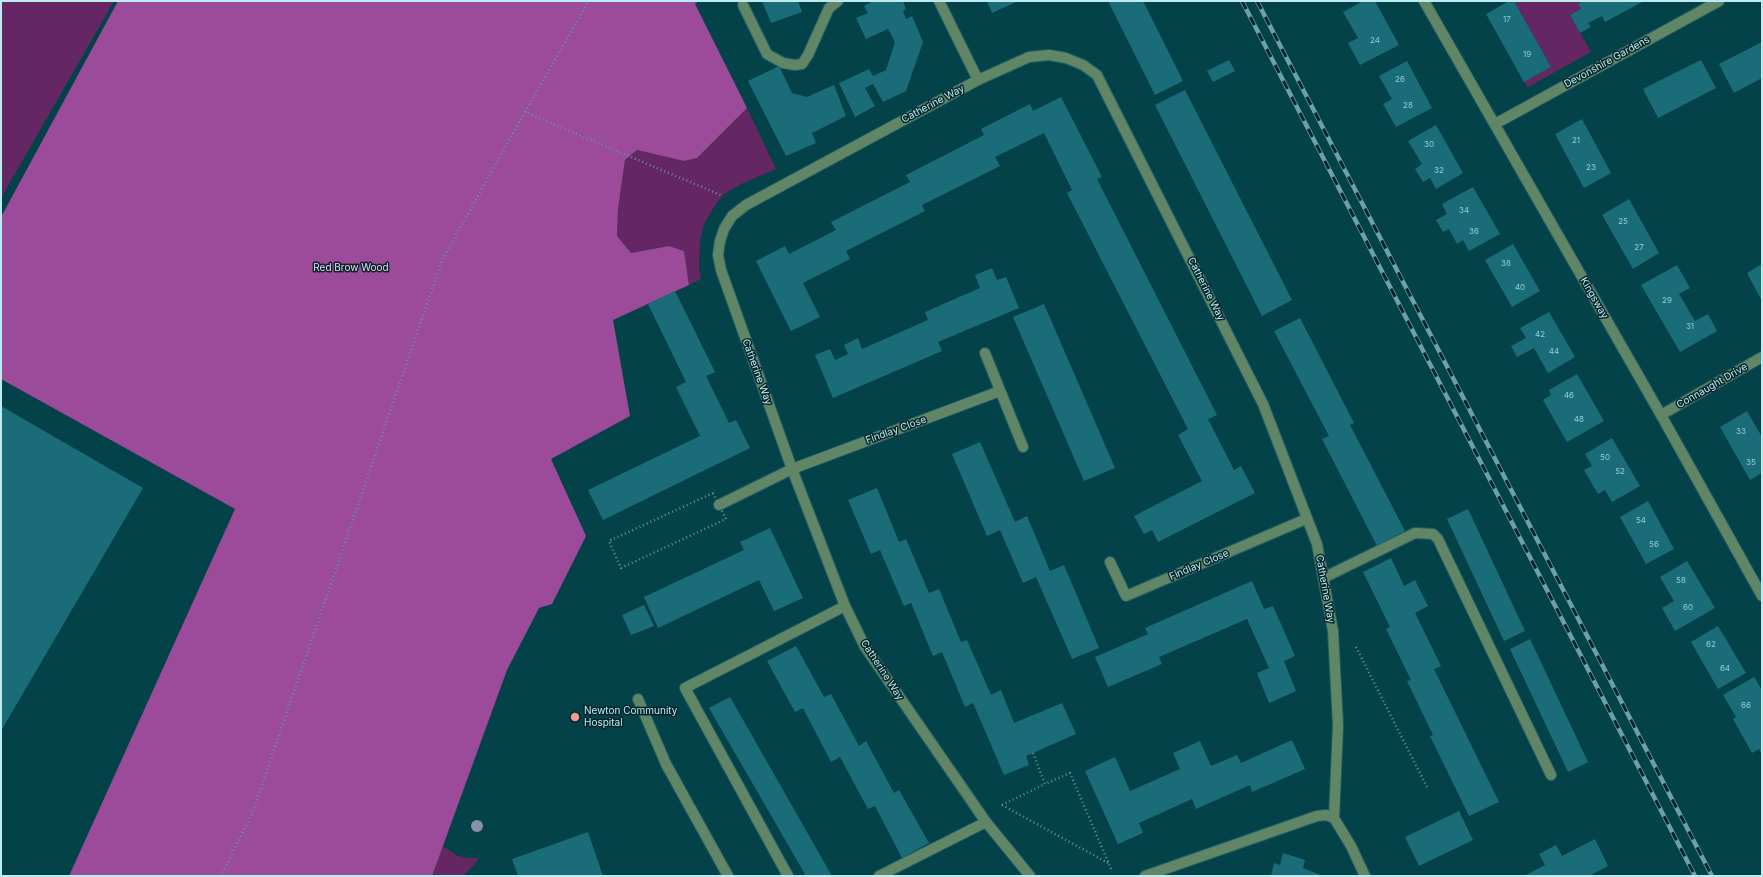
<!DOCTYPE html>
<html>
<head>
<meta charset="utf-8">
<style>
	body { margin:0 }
	#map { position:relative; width:1763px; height:877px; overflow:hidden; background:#044249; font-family:Inter,sans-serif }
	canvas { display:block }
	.frame { position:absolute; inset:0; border:2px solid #bdebf2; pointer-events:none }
</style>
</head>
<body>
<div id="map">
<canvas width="1763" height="877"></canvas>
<div class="frame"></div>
</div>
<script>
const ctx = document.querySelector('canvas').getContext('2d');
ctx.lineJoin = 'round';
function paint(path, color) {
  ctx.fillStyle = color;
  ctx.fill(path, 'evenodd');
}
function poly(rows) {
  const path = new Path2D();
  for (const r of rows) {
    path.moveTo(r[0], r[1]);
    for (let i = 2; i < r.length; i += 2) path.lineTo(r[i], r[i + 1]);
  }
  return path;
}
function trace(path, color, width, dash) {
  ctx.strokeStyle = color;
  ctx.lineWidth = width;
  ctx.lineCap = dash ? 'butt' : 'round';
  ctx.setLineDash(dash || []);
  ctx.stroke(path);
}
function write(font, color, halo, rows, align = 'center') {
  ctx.font = font + ' Inter,sans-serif';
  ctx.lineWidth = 3;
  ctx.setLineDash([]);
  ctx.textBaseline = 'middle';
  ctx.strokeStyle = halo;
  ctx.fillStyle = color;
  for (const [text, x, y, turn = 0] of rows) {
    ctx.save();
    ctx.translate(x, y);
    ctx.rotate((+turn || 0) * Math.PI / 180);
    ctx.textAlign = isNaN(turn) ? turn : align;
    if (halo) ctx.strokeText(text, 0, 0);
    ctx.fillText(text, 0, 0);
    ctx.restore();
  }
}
const green = poly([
	[1,1,114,1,1,198],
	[1514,1,1583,1,1578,4,1581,9,1570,15,1591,52,1528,87,1524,82,1551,67],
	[747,108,776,169,741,184,723,195,714,207,704,224,700,240,699,268,701,279,689,285,684,251,669,246,631,253,617,236,618,209,625,160,637,150,684,161,697,158],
	[442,846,458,856,468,858,478,858,475,864,463,876,432,876]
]);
const forest = poly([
	[118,1,698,1,695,4,747,108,697,158,684,161,637,150,625,160,618,209,617,236,631,253,669,246,684,251,689,285,613,320,630,416,551,459,586,536,552,604,539,608,507,670,432,876,69,876,235,509,1,379,1,217]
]);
const building = poly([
	[762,1,798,1,802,12,771,23],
	[873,1,903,1,906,9,903,11,906,19,912,16,923,42,906,91,883,102,873,84,865,88,875,106,855,117,839,83,869,69,873,76,886,70,895,42,888,29,866,39,856,18,868,13,864,6],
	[987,1,1018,1,992,13],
	[1108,1,1143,1,1183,81,1155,95],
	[1363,1,1375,1,1399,45,1360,65,1348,43,1358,38,1343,12],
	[1509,1,1514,1,1551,67,1524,82,1486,14],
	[1583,1,1644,1,1605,22,1602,16,1588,23,1591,27,1580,33,1570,15,1581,9,1578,4],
	[1762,42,1762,78,1734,93,1719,64],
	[1229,60,1235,71,1213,82,1207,71],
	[1701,60,1716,88,1658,118,1643,89],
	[1407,61,1432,108,1396,127,1383,104,1392,99,1379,76],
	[779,66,792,93,807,97,834,85,846,116,812,133,816,143,786,156,748,81],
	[1185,90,1292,300,1262,316,1155,105],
	[1061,97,1102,177,1097,179,1217,415,1208,419,1234,470,1241,466,1255,493,1158,542,1152,530,1144,534,1134,516,1202,481,1178,435,1188,429,1067,193,1072,190,1044,133,995,157,1000,166,922,205,925,211,846,251,850,259,803,283,820,317,791,331,756,261,785,246,789,254,836,230,831,222,910,182,906,175,984,135,981,129,1030,104,1033,111],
	[1582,119,1611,173,1584,188,1555,134],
	[1436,125,1463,173,1436,189,1430,178,1423,182,1415,169,1422,164,1408,141],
	[1473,187,1500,234,1469,251,1463,240,1457,244,1449,229,1443,232,1436,220,1447,214,1442,204],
	[1629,199,1659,253,1633,269,1602,215],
	[1513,244,1540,291,1512,307,1485,260],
	[1762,264,1762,301,1747,273],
	[1677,265,1690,288,1679,294,1695,321,1708,314,1717,331,1680,352,1641,285],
	[992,268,997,280,1006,277,1019,308,938,342,942,351,833,398,815,355,830,349,835,360,848,354,844,345,858,338,862,349,928,320,925,312,980,288,975,275],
	[675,291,715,372,706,376,729,423,736,420,750,448,603,520,588,490,700,436,676,387,686,382,648,304],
	[1044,304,1115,468,1084,481,1013,317],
	[1549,312,1575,357,1548,373,1534,348,1517,357,1511,346,1526,338,1520,328],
	[1300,318,1354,423,1350,425,1405,531,1377,546,1322,439,1329,436,1274,331],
	[1577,374,1604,421,1567,442,1543,400,1551,395,1549,390],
	[1,406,143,488,1,731],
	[1747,411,1762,437,1762,473,1750,480,1720,427],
	[1612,438,1640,486,1612,502,1605,490,1598,494,1584,470,1592,466,1585,454],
	[980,442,1015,522,1027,516,1050,571,1064,565,1099,648,1072,659,1036,577,1023,583,1000,530,987,536,952,454],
	[877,488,899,542,906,539,929,593,939,589,961,642,967,640,991,695,1001,690,1014,723,1062,703,1076,734,1026,756,1029,765,1004,775,973,703,965,707,942,652,933,656,911,603,904,606,880,550,871,554,848,500],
	[1648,501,1674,549,1646,564,1620,517],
	[1468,509,1525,631,1504,641,1447,519],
	[770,528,803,598,774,611,759,580,658,628,644,597,744,550,740,542],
	[1391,558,1404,586,1415,580,1428,606,1415,613,1441,666,1434,669,1499,802,1469,816,1430,736,1433,735,1407,681,1411,680,1386,629,1390,627,1363,572],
	[1687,561,1715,608,1675,631,1662,608,1674,601,1660,577],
	[1252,581,1264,609,1273,606,1295,656,1284,661,1296,691,1269,703,1257,673,1269,668,1247,619,1159,657,1162,664,1108,687,1095,657,1148,634,1145,628],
	[644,605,654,626,631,635,622,615],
	[1718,626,1746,673,1718,689,1691,642],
	[1530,639,1588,762,1568,772,1510,649],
	[796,646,824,697,831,694,859,746,866,741,894,793,899,790,929,843,902,858,875,806,868,809,840,757,831,762,803,708,795,712,767,661],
	[1754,677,1762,690,1762,755,1759,749,1752,753,1733,719,1736,717,1723,695],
	[730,697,832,876,806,876,709,708],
	[1292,740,1305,769,1252,792,1250,785,1196,809,1192,799,1139,823,1143,833,1118,844,1085,771,1115,757,1130,791,1180,769,1173,753,1200,741,1211,766,1237,755,1241,763],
	[1459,811,1473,840,1419,866,1405,837],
	[588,832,603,876,518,876,512,859],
	[1595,839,1608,866,1589,876,1524,876,1545,865,1539,854,1556,845,1562,856],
	[1283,853,1305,860,1303,868,1323,876,1271,876,1274,863,1280,865]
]);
const path = poly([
	[525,112,589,1],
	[713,493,726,519,621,568,609,541,713,493],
	[1356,647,1428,789],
	[1033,753,1045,784,1070,773,1112,871],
	[1002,805,1108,863],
	[1002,805,1045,784],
	[221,876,252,814,442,260,525,112,723,196]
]);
const minor = poly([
	[939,1,978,80],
	[1424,1,1661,415,1762,596],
	[743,5,767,54,783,63,795,65,802,64,808,55,829,8,838,1],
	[1495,124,1719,1],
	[985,353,1023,447],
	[1661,415,1762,357],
	[719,505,792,469,1000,391],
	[1110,562,1126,596,1306,519],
	[1323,578,1415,533,1433,534,1438,539,1551,775],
	[638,699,666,764,728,876],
	[788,876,685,688,845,606],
	[879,876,986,822],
	[1030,876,986,822,865,647,845,606,792,469,721,270,718,255,720,241,724,229,732,216,746,205,978,80,1029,57,1049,55,1066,58,1083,65,1097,75,1103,87,1263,404,1317,544,1333,631,1338,725,1334,818,1351,846,1365,876],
	[1145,876,1317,816,1326,815,1334,818]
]);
const rail = poly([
	[1242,1,1695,876],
	[1257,1,1712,876]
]);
const trees = [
	[477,826]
];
const markers = [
	[575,717,5,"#f59c90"]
];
const numberNames = [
	["17",1507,20],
	["24",1375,41],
	["19",1527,55],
	["26",1400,80],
	["28",1408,106],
	["21",1576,141],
	["30",1429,145],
	["23",1591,168],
	["32",1439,171],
	["34",1464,211],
	["25",1623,222],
	["36",1474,232],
	["27",1639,248],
	["38",1506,264],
	["40",1520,288],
	["29",1667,301],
	["31",1690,327],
	["42",1540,335],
	["44",1554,352],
	["46",1569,396],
	["48",1579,420],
	["33",1741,432],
	["50",1605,458],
	["35",1751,463],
	["52",1620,472],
	["54",1641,521],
	["56",1654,545],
	["58",1681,581],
	["60",1688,608],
	["62",1711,645],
	["64",1725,669],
	["66",1746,706]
];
const streetNames = [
	["Devonshire Gardens",1607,62,-29],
	["Catherine Way",933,104,-28],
	["Catherine Way",1206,289,63],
	["Kingsway",1594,298,60],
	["Catherine Way",757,372,70],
	["Connaught Drive",1712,386,-30],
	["Findlay Close",896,430,-20],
	["Findlay Close",1199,565,-23],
	["Catherine Way",1325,589,80],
	["Catherine Way",882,670,57]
];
const parkNames = [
	["Red Brow Wood",351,268]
];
const poiNames = [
	["Newton Community",584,711],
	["Hospital",584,723]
];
paint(green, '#652664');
paint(forest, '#9b4b99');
paint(building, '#1a6d78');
trace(minor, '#256067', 12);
trace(path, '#5f959c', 2.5, [1, 3]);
trace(minor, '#608665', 10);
trace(rail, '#6ca1a8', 4.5);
trace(rail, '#04262a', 3, [9]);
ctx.fillStyle = '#8b90a9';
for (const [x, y] of trees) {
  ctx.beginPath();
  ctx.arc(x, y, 6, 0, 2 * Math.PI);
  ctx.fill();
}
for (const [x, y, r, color] of markers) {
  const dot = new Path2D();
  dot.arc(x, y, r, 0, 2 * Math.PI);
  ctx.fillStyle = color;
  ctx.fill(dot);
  trace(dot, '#04262a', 1.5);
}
write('8px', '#94ccd4', null, numberNames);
write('10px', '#bdebf2', '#04262a', streetNames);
write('10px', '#facff7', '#04262a', parkNames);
write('10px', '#bdebf2', '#04262a', poiNames, 'left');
</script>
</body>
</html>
